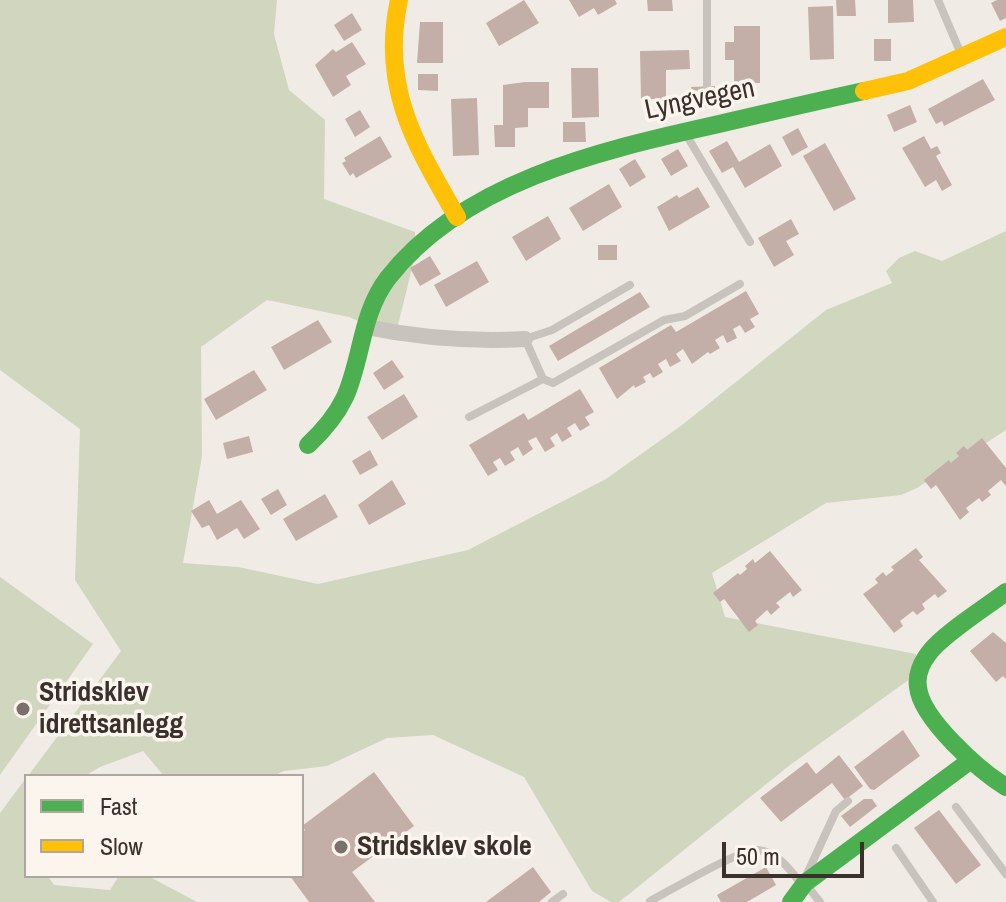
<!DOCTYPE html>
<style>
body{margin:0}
#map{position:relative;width:1006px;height:902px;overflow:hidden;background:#f0ebe5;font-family:"Archivo Narrow",sans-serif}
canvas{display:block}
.legend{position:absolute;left:24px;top:774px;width:280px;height:104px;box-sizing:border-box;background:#fbf5ee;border:2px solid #aea6a0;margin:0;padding:10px 14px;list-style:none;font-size:24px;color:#3b302b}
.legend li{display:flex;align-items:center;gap:16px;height:40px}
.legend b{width:40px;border:2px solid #aea6a0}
.scale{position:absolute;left:722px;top:842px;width:142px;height:36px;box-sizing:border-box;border:4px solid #3b302b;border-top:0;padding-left:10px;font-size:24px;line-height:28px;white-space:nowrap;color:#3b302b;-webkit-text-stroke:6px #fbf5ee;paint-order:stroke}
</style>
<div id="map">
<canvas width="1006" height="902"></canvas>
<ul class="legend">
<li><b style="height:10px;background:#4caf50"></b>Fast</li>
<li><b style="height:10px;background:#ffc107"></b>Slow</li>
</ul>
<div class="scale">50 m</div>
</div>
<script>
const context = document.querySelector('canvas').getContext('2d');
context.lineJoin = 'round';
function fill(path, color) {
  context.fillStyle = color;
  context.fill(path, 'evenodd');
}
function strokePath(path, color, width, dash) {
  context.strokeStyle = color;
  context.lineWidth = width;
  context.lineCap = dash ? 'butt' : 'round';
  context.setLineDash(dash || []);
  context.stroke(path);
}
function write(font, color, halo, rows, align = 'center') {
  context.font = font + ' "Archivo Narrow",sans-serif';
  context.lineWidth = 7;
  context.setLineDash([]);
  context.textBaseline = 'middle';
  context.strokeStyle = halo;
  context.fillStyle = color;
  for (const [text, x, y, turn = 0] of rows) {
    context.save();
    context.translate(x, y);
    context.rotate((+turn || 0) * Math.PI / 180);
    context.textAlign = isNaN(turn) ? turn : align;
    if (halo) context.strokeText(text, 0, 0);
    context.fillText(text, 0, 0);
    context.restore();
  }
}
const green = new Path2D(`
 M0,0H277L274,34L289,90L325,120L324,199L415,232V256L395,337L349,317L267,300L201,347L202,456L183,563L238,567L318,584L468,550L606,479L682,425L826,310L892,283L886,271L899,258L915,251L942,261L1006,231V430L917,488L901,495L826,503L712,573L725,617L916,654L914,676L790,765L619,902H611L592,891L524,777L433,735L387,738L327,766L284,771L273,776H164L143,751L100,767L85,776H28L121,651L75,580L80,429L0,370Z
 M0,577L93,644L0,775Z
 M26,778V876H48L54,885L110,890L119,876H148L197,902H0V813Z`);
const building = new Path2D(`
 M524,0L539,23L499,46L486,23Z
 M569,0H615L617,4L598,15L594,8L579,17Z
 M647,0H672L673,11H648Z
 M836,0H855L856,16H837Z
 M888,0H913L914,22L888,23Z
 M997,0H1006V18L1000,21L991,3Z
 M833,6L834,59L810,60L808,7Z
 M352,13L362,30L344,41L334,25Z
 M420,22H443V63H417Z
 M734,26H760V83H734V60H725V42H734Z
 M874,39H891V61H874Z
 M352,42L366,64L346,76L351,85L333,97L315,65L333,49L336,52Z
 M689,50L690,69L666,70V99H641L640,51Z
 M571,68H598L599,117L572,118Z
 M418,74H438V91L418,90Z
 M983,79L995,100L944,126L942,121L936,124L928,109Z
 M525,82H549V108H528V127L515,128V147H495L494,125H503V85Z
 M715,86L716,107L692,108L691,87Z
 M477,98L479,155L453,156L451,99Z
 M910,105L917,122L894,132L887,115Z
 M360,110L370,127L355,137L345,119Z
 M563,122H585L586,142H563Z
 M798,128L808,147L792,156L782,137Z
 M380,136L392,157L356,178L353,173L350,176L342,163L346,161L344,158Z
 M924,136L931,149L937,146L941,153L936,156L952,185L942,191L936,180L925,187L902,148Z
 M727,141L739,162L770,144L782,166L745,188L733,167L722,173L709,151Z
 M825,143L856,199L834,211L803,156Z
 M678,149L688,166L671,176L661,159Z
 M635,159L646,177L630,187L619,169Z
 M609,184L622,207L583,231L569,208Z
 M698,187L710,207L669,231L657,207L677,195L679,198Z
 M548,216L561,239L526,261L512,237Z
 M791,219L799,234L786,241L794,255L774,267L758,238Z
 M598,245H617V260H598Z
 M430,256L441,274L420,286L410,268Z
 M477,261L489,282L446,307L434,285Z
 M746,291L759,314L750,319L755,327L745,333L740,325L733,329L737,338L727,343L723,335L715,340L720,348L710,354L708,352L692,364L683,349L676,354L681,361L670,367L666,359L658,364L663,372L653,378L650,373L643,377L646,382L635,388L634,385L617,399L599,368L671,325L676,332Z
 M640,292L650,307L558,361L549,346Z
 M318,320L332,342L284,370L271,347Z
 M392,360L404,377L384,390L373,373Z
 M254,370L267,390L216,420L204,399Z
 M580,389L594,412L585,417L590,425L580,431L575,423L567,428L572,436L562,442L557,433L550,438L555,446L545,452L536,437L528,441L533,449L523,456L518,447L510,452L515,460L505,466L500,458L493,462L498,470L488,476L469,445L524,413L528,420Z
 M404,394L418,417L382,440L367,417Z
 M249,436L253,452L227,459L223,443Z
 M982,438L1006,468V486L1001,480L988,491L991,495L982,502L979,498L966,508L969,512L960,520L936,485L931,489L924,480L949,460L951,463L959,456L956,453L964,446L967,450Z
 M370,450L378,465L360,475L352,461Z
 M392,480L406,504L369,525L358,505Z
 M278,489L287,505L271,515L261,499Z
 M325,494L338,517L296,541L283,519Z
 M209,500L217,514L241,500L260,529L244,539L237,528L217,540L209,525L202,528L191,511Z
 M916,548L923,557L919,560L947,591L938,598L935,594L922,604L925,609L917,615L913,611L900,621L903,626L894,633L863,594L878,583L875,579L883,572L886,576L894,570L891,567Z
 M770,551L802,590L793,597L790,592L776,603L780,607L771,615L767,610L755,621L758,625L749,632L724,599L720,602L713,593L738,573L740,575L747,569L745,566L753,559L755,563Z
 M993,632L1006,643V679L1003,676L996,682L970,651Z
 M903,730L920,756L874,790L870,789L854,767Z
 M839,755L863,786L845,800L832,783L781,822L760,798L807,762L816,774Z
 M374,772L414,826L352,872L375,902H309L290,876H302V833L305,830L302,826Z
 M864,799H872L877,806L850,827L841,816Z
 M939,810L981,865L956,884L914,828Z
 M533,867L551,892L539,902H486Z
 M766,867L776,885L747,902H721L717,895Z`);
const lane = new Path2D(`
 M938,0L961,54
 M707,87V0
 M687,136L750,242
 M630,285L552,330L525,339L543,379L553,383L664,320L685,316L740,284
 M469,417L543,379
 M956,807L1006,874
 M896,848L933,902
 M807,874L836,811L848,801
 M808,887L820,902
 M650,901C670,891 741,848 758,850C778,852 791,871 802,885
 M552,902L563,894`);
const street = new Path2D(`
 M366,327C420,338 471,342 525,339`);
const fast = new Path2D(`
 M308,445C323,431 336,416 345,397C362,359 361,313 388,278C462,183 598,151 710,126C762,114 813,102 864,91
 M1006,592C986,607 942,635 929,653C922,662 916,675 918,687C921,719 980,771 1006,787
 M791,902L805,883L971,760`);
const slow = new Path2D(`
 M399,0C380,87 415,144 457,217
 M864,91L908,81L1006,37`);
const markers = [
 [23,709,8,"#7a716c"],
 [341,847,8,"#7a716c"]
];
const streetNames = [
 ["Lyngvegen",700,100,-12]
];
const poiNames = [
 ["Stridsklev",39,693],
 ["idrettsanlegg",39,725],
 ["Stridsklev skole",357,847]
];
fill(green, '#d1d6bf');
fill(building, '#c3afa7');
strokePath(lane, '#c9c3be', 8);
strokePath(street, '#c9c3be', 16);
strokePath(fast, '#4caf50', 18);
strokePath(slow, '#ffc107', 18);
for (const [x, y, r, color] of markers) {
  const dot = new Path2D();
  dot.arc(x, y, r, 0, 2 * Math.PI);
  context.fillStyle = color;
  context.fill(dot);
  strokePath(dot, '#fbf5ee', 3);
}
write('28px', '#3b302b', '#fbf5ee', streetNames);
write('bold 28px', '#3b302b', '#fbf5ee', poiNames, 'left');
</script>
